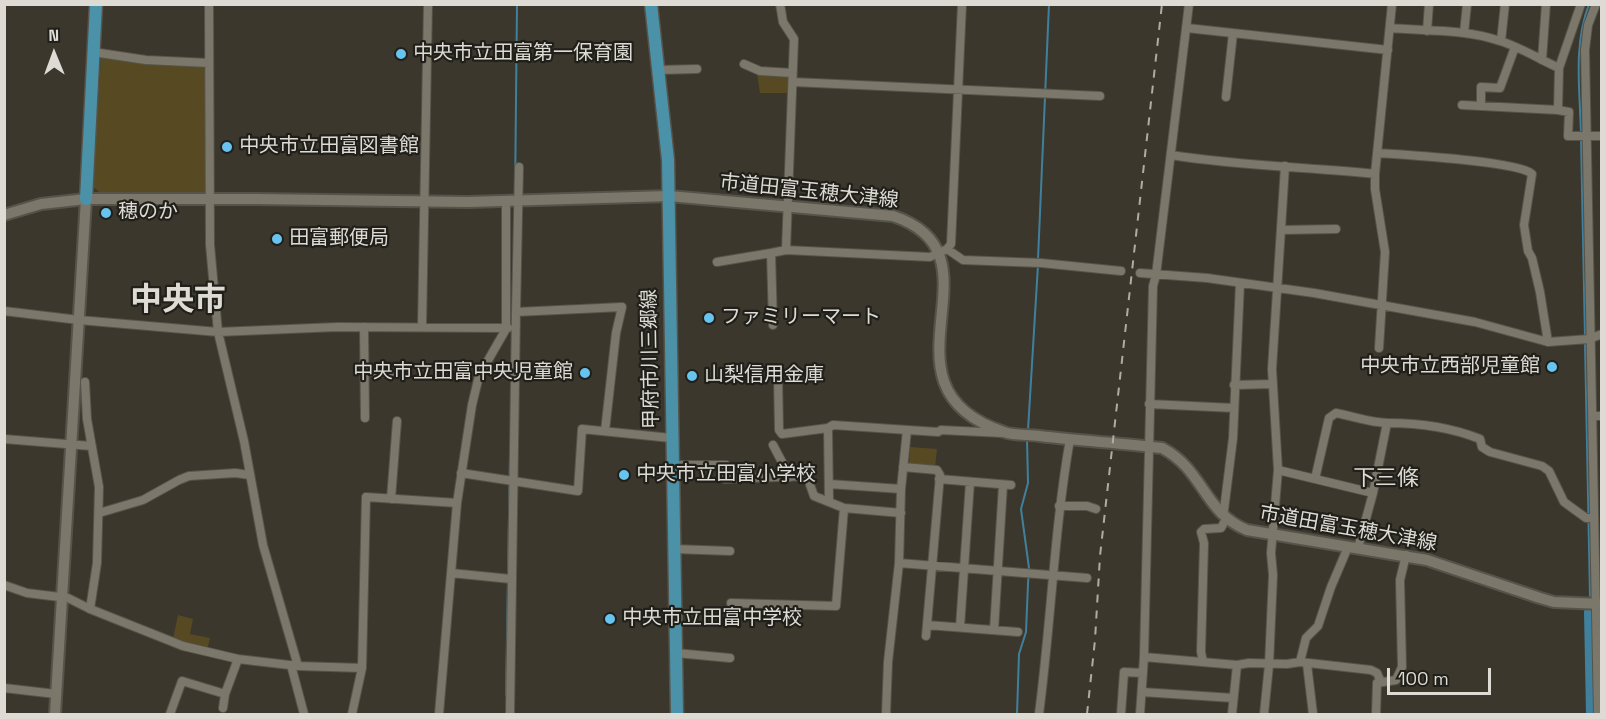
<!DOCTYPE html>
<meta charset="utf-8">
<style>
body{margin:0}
#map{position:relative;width:1606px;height:719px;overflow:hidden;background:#3b372d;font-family:"Space Grotesk",sans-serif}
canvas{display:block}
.frame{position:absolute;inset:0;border:6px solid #dddbd4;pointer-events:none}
.north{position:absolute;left:24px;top:24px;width:60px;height:60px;-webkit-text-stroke:4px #211f1a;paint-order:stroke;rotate:359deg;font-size:16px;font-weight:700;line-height:24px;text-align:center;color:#dddbd4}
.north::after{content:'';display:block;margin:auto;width:21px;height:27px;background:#dddbd4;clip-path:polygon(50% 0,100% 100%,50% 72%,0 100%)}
.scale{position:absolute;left:1387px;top:668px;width:104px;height:27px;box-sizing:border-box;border:3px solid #dddbd4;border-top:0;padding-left:8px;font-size:18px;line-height:21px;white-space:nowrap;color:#dddbd4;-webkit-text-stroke:4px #211f1a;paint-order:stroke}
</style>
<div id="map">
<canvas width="1606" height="719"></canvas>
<div class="frame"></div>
<div class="north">N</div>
<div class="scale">100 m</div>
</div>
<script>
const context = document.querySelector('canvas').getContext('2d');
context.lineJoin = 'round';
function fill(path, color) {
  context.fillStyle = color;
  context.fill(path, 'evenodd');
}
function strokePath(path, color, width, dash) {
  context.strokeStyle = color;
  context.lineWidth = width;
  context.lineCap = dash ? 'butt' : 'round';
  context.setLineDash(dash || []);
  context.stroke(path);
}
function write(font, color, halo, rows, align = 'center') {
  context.font = font + ' "Space Grotesk","Noto Sans JP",sans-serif';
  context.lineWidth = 4.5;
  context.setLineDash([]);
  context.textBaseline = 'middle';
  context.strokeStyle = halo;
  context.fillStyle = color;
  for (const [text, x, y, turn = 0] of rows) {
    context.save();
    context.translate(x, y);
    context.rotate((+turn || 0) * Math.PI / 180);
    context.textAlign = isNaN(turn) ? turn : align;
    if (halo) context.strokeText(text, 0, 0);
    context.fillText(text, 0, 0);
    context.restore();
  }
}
const green = new Path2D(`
 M120,57L207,66V195L99,192L92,186L101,58Z
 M757,73L765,76L789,77L788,93H760Z
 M910,447L937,449L935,467L909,465Z
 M178,615L193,619L190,634L210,638L207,650L173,639Z`);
const stream = new Path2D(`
 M1581,134C1580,90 1573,46 1589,4
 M1581,139L1585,337
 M515,197L517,4
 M1038,259L1049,4
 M1585,343L1590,596
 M1028,430L1038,265
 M506,695L510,457
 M1017,714L1019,654L1026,632L1028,584L1029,568L1021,509L1028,483L1027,439`);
const river = new Path2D(`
 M1590,612L1592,714`);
const street = new Path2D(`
 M209,4L210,245L218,332L244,441L263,545L298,666
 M780,4L783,22L794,39L786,250L930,257L947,249L951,244L962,4
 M1596,4L1588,25L1585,50L1598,714
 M1187,28L1388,50
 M1390,28C1426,31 1465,29 1500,41C1520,47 1539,59 1559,68
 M1427,31L1429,4
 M1464,33L1467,4
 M1501,41L1505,4
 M93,52L146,60L209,63
 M1542,60L1546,4
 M744,64L760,71L792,73
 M658,70L697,69
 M793,82L1100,96
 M1226,97L1233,33
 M1462,105L1558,110L1559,68L1581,4
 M1481,106V87L1500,88L1515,47
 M1558,110L1569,112L1568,136H1602
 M1377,153C1404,155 1517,161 1532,174L1524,225L1528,251L1532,258L1540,292L1548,342
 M1171,155C1239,166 1307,167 1375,174
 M1281,230L1336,229
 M947,249L963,260L1041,263L1121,271
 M717,262L771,253
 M1140,273L1207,278L1314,293L1475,322L1548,342L1589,339L1602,334
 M4,311L79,320L218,332L337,327L508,328
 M516,312L519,167
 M773,325L771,253L786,250
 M364,327L365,418
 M422,327L428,4
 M1379,348L1385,252L1375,189V174L1392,4
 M365,372L390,373
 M778,377L779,430L782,434L828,428L833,425L938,432L941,430L1002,433
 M85,382L87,419L99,487L97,563L90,609
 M1234,385L1273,384
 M1149,404L1234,408
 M1592,416H1602
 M828,428L829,502
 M4,439L91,446
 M773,445L790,477
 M672,465H726
 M903,467L937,470L940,475L926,636
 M1278,470L1373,493
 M461,473L578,491L582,429L671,438
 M725,479L805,476L808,479L814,496L844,508L901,513
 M939,479L1011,485
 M1315,479L1329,418L1336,413C1352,416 1371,423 1388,423C1420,423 1450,427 1480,439L1482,447L1490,452L1542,466L1549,471L1564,502L1586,518H1594
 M829,484L901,489
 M391,499L397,421
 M1059,506H1087L1096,509
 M99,513L143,500L179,480L189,476L235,473L250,475
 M1221,514L1224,510L1233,438L1240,283
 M1358,548L1373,493L1387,423
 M674,549L730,551
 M899,563L1087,578
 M451,573L511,579
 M4,585L27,593L68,598L90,609L183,646L238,659L298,666L362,668L352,714
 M731,603L836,606L844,508
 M927,625L1018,632
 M960,627L970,482
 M994,630L1003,485
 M676,653L730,658
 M1144,657L1237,665L1232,714
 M1203,661L1201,652L1204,543L1201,532L1204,529L1221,528L1226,519
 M1300,662L1306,638L1318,626L1331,587L1348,547
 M1307,664L1313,714
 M291,665L304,714
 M1237,665L1249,663L1287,664L1300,662L1371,670L1377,673L1381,682
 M362,668L366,497L457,503
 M4,688L56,694
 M1142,692L1233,698
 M223,708L225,694
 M170,714L182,681L225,694L238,659
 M439,714L457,503L472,405L479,376L506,329V201
 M510,714L516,312L622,307L616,333L605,431
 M886,714L888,662L899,563L901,489L907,430
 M1039,714C1051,623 1054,531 1070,439
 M1121,714L1124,672L1143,673
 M1140,714L1144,657L1153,286L1156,275L1189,4
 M1264,714L1269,665L1273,575L1271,553L1278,470L1272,369L1285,166
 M1376,714L1377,683L1396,680L1402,667L1400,580L1406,555`);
const secondary = new Path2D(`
 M4,215L41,204L86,199H256L468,202L669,196L893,216C1011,255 866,386 1004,432C1015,436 1029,434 1040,436C1081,441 1122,443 1162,448C1204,470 1204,513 1247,530L1427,560L1540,598L1554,602L1602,604
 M55,714L86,199`);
const primary = new Path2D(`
 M651,4L668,160L677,714
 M86,199L96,4`);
const rail = new Path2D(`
 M1087,714L1095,640L1100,556L1162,4`);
const markers = [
 [401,54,6,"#66c4ef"],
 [227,147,6,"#66c4ef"],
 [106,213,6,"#66c4ef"],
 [277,239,6,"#66c4ef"],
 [709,318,6,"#66c4ef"],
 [1552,367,6,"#66c4ef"],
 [585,373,6,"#66c4ef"],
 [692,376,6,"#66c4ef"],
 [624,475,6,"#66c4ef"],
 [610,619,6,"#66c4ef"]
];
const poiNames = [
 ["中央市立田富第一保育園",413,54],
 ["中央市立田富図書館",239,147],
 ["穂のか",118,213],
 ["田富郵便局",289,239],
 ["ファミリーマート",721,318],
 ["中央市立西部児童館",1540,367,"right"],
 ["中央市立田富中央児童館",573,373,"right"],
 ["山梨信用金庫",704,376],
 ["中央市立田富小学校",636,475],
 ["中央市立田富中学校",622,619]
];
const streetNames = [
 ["市道田富玉穂大津線",809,192,6],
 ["甲府市川三郷線",651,359,-91],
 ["市道田富玉穂大津線",1348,529,10]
];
const quarterNames = [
 ["下三條",1386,479]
];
const townNames = [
 ["中央市",178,301]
];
fill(green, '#574a22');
strokePath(stream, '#41809c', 2);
strokePath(river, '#41809c', 12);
strokePath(street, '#56544a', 10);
strokePath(secondary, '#56544a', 14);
strokePath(primary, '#56544a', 15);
strokePath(street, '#7c776b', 8);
strokePath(secondary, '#7c776b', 10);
strokePath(primary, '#4b91a8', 12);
strokePath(rail, '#afaca5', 2, [8, 8]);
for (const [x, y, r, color] of markers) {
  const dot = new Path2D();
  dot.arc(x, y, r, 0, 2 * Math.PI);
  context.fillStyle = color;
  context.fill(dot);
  strokePath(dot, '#211f1a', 2);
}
write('20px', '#dddbd4', '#211f1a', poiNames, 'left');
write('20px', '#dddbd4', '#211f1a', streetNames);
write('22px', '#dddbd4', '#211f1a', quarterNames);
write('bold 32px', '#dddbd4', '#211f1a', townNames);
</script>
